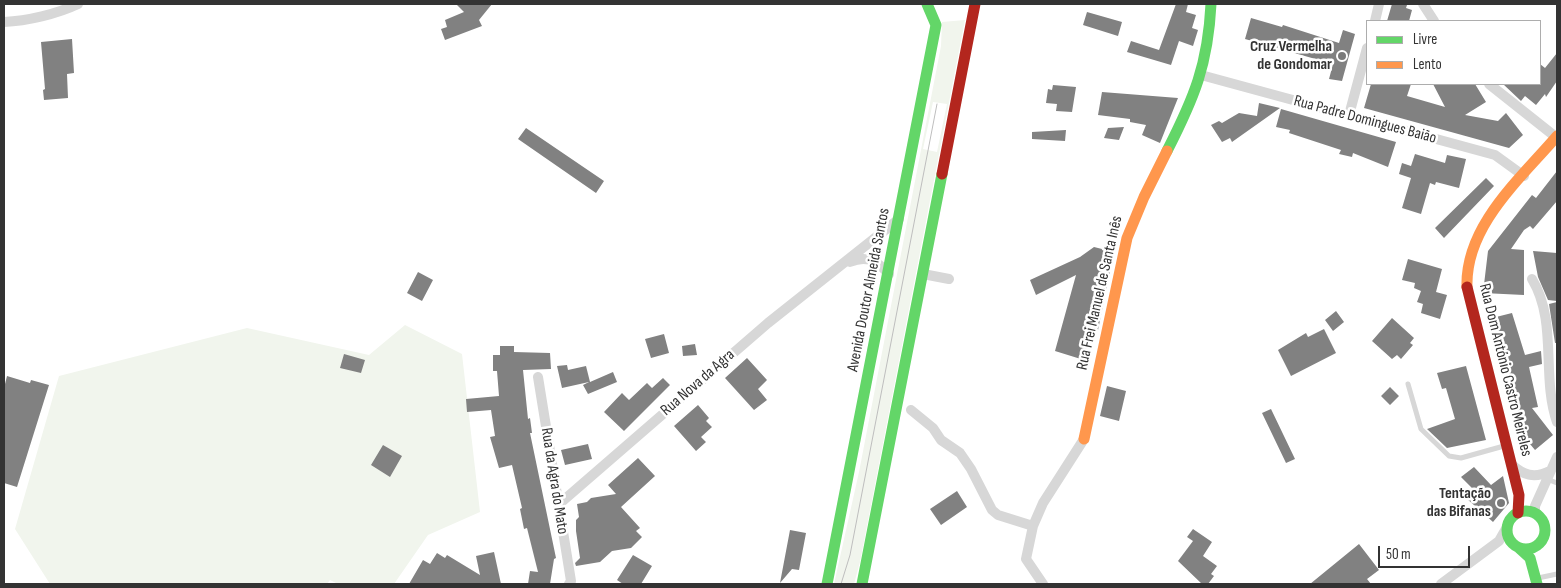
<!DOCTYPE html>
<meta charset="utf-8">
<style>
body{margin:0}
#map{position:relative;width:1561px;height:588px;overflow:hidden;background:#fff;font-family:"Sofia Sans Condensed",sans-serif}
canvas{display:block}
.frame{position:absolute;inset:0;border:5px solid #333;pointer-events:none}
.legend{position:absolute;left:1366px;top:20px;width:175px;height:65px;box-sizing:border-box;background:#fff;border:1px solid #adadad;margin:0;padding:6px 9px;list-style:none;font-size:15px;color:#333}
.legend li{display:flex;align-items:center;gap:10px;height:25px}
.legend b{width:25px;border:1px solid #adadad}
.scale{position:absolute;left:1378px;top:546px;width:92px;height:22px;box-sizing:border-box;border:2px solid #333;border-top:0;padding-left:6px;font-size:15px;line-height:18px;white-space:nowrap;color:#333;-webkit-text-stroke:4px #fff;paint-order:stroke}
</style>
<div id="map">
<canvas width="1561" height="588"></canvas>
<div class="frame"></div>
<ul class="legend">
<li><b style="height:6px;background:#63d668"></b>Livre</li>
<li><b style="height:6px;background:#ff974d"></b>Lento</li>
</ul>
<div class="scale">50 m</div>
</div>
<script>
const context = document.querySelector('canvas').getContext('2d');
context.lineJoin = 'round';
function fill(path, color) {
  context.fillStyle = color;
  context.fill(path, 'evenodd');
}
function strokePath(path, color, width, dash) {
  context.strokeStyle = color;
  context.lineWidth = width;
  context.lineCap = dash ? 'butt' : 'round';
  context.setLineDash(dash || []);
  context.stroke(path);
}
function write(font, color, halo, rows, align = 'center') {
  context.font = font + ' "Sofia Sans Condensed",sans-serif';
  context.lineWidth = 5;
  context.setLineDash([]);
  context.textBaseline = 'middle';
  context.strokeStyle = halo;
  context.fillStyle = color;
  for (const [text, x, y, turn = 0] of rows) {
    context.save();
    context.translate(x, y);
    context.rotate((+turn || 0) * Math.PI / 180);
    context.textAlign = isNaN(turn) ? turn : align;
    if (halo) context.strokeText(text, 0, 0);
    context.fillText(text, 0, 0);
    context.restore();
  }
}
const green = new Path2D(`
 M965,20L860,562L854,584H834L859,472L941,46L942,22ZM933,102L947,104L937,152L923,149Z
 M405,325L462,354L480,512L428,535L394,584H338L330,580L327,584H50L15,529L59,376L247,328L369,355Z`);
const building = new Path2D(`
 M456,4H492L479,20L482,26L445,40L441,29L447,27L445,20L464,12Z
 M1176,4H1188L1186,12L1196,15L1192,28L1198,30L1193,46L1179,41L1171,65L1127,52L1131,41L1159,50Z
 M1392,4L1407,5L1406,8L1412,10L1409,21H1387Z
 M1087,12L1122,22L1118,36L1083,25Z
 M1251,18L1282,27L1283,25L1339,43L1343,30L1355,34L1342,81L1329,79L1333,64L1245,39Z
 M72,39L74,73L67,74L68,98L44,100L43,90L45,89L41,42Z
 M1557,53V81L1546,97L1545,94L1536,105L1525,96L1521,101L1503,84H1540V64L1545,68Z
 M1371,84H1411L1407,96L1445,107L1433,84H1475L1486,102L1465,115L1498,121L1506,113L1523,135L1509,148L1364,108Z
 M1053,85L1076,87L1072,112L1056,111L1057,104L1046,103L1048,89L1052,90Z
 M1102,92L1178,98L1160,143L1142,135L1146,125L1130,122V119L1098,115Z
 M1259,103L1280,108L1232,142L1230,138L1222,142L1211,125L1219,121L1222,123L1239,113L1257,116Z
 M1281,109L1396,142L1388,167L1353,153L1352,157L1339,154L1341,150L1289,133L1290,130L1276,127Z
 M1124,127L1119,140L1104,138L1108,128Z
 M526,128L604,181L596,193L518,139Z
 M1066,130L1065,141L1032,139V132Z
 M1415,154L1445,163L1447,155L1466,159L1459,188L1436,182L1435,185L1430,183L1421,214L1402,208L1411,178L1399,174L1402,163L1411,166Z
 M1557,171V201L1533,229L1530,226L1524,230L1511,249L1524,250V295L1483,293L1488,251L1532,195L1536,198Z
 M1486,178L1494,186L1444,238L1435,228Z
 M1094,247L1114,252L1098,330L1093,328L1084,360L1055,351L1076,275L1036,295L1030,280L1080,257Z
 M1533,251L1557,253V301L1548,300L1538,277Z
 M1408,259L1442,269L1436,292L1447,295L1440,319L1421,313L1423,304L1417,302L1421,291L1414,288L1415,283L1402,280Z
 M418,272L433,280L422,301L407,293Z
 M1557,302V343H1555L1549,304Z
 M1336,311L1344,322L1333,331L1325,320Z
 M1512,313L1525,355L1541,351L1542,364L1529,367L1538,407L1532,408L1553,435L1535,450L1530,444L1522,446L1502,359L1499,360L1488,319Z
 M1392,318L1414,338L1410,343L1413,345L1401,359L1397,355L1392,359L1372,341Z
 M1324,329L1336,353L1291,376L1278,350L1306,333L1308,337Z
 M664,334L669,353L651,358L645,339Z
 M695,344L697,355L683,356L682,346Z
 M500,346H514V352L550,353L551,369L523,370L528,419L530,418L532,433H530L556,558L554,559L550,584H528L530,571L538,572L527,528L524,529L520,509L522,508L512,465L499,468L490,437L495,436L491,410L467,412L466,399L499,396L497,371H493V355H500Z
 M344,354L365,360L361,373L340,368Z
 M747,358L767,380L758,389L767,400L754,410L725,378Z
 M567,365L568,370L586,366L590,382L613,372L617,382L588,394L583,385L589,382L562,388L557,366Z
 M1466,366L1486,440L1447,448L1427,429L1455,419L1446,388L1442,389L1437,373Z
 M7,376L30,383L31,380L49,385L17,487L4,483V388Z
 M663,378L670,385L624,431L604,412L622,393L629,400L647,383L652,388Z
 M1107,386L1126,391L1119,421L1100,416Z
 M1390,387L1399,396L1390,405L1381,396Z
 M698,405L709,418L706,421L712,427L701,437L706,442L696,451L674,426Z
 M1271,409L1295,459L1286,463L1262,413Z
 M588,444L592,459L565,465L561,450Z
 M383,445L402,456L390,477L371,465Z
 M638,458L655,476L621,507L640,528L636,531L642,537L631,548L612,551L600,562L576,566L575,563L580,558L576,531V520L579,517L577,504L587,502L591,498L616,494L608,485Z
 M1474,467L1491,485L1503,476L1509,503L1493,522L1466,498L1474,490L1461,477Z
 M957,491L967,507L941,525L930,509Z
 M1193,529L1212,542L1203,556L1217,566L1211,574L1214,576L1208,584H1202L1178,561L1193,541L1187,537Z
 M790,530L806,533L799,570L792,569L780,583Z
 M1359,544L1379,570L1367,579L1371,584H1310Z
 M494,552L501,584H409L423,560L430,564L437,553L445,558L447,555L480,575L476,556Z
 M633,555L652,566L641,584H623L617,580Z`);
const lane = new Path2D(`
 M1408,384L1421,429L1449,456L1461,458L1504,446
 M1547,479L1557,483
 M1538,578L1557,574`);
const street = new Path2D(`
 M1423,4L1434,21
 M1375,21L1379,4
 M4,22C27,21 57,14 78,4
 M1201,75L1495,155L1524,176
 M1489,84L1557,138
 M1349,115L1367,48
 M850,262C867,255 877,261 889,274
 M923,274L949,279
 M1532,279C1558,322 1541,376 1557,422
 M538,377L571,581L569,584
 M911,410L933,428L941,440L960,453L971,469L992,510L998,515L1033,526
 M1511,464C1523,475 1534,479 1550,471
 M558,505L768,323L899,219
 M1535,513V506L1557,457
 M1043,584L1026,559L1033,526L1043,503L1084,439
 M1441,584L1499,541L1507,527`);
const fast = new Path2D(`
 M1167,151C1194,98 1208,65 1211,4
 M1507 530a19 19 0 1 1 38 0a19 19 0 1 1-38 0Z
 M1519,548L1530,558L1537,584
 M827,584L936,25L927,4
 M862,584L942,174`);
const slow = new Path2D(`
 M1467,287C1465,226 1520,179 1557,136
 M1084,439L1127,238L1144,197L1167,151`);
const jam = new Path2D(`
 M942,174L975,4
 M1467,287L1519,495L1518,513`);
const tram = new Path2D(`
 M841,584L850,555L937,104`);
const markers = [
 [1342,56,5,"#7a7a7a"],
 [1501,503,5,"#7a7a7a"]
];
const poiNames = [
 ["Cruz Vermelha",1332,47],
 ["de Gondomar",1332,65],
 ["Tentação",1491,494],
 ["das Bifanas",1491,512]
];
const streetNames = [
 ["Rua Padre Domingues Baião",1365,120,15],
 ["Avenida Doutor Almeida Santos",869,290,-79],
 ["Rua Frei Manuel de Santa Inês",1100,293,-77],
 ["Rua Dom António Castro Meireles",1505,370,76],
 ["Rua Nova da Agra",698,383,-41],
 ["Rua da Agra do Mato",554,481,81]
];
fill(green, '#f1f5ed');
fill(building, '#818181');
strokePath(lane, '#d7d7d7', 5);
strokePath(street, '#d7d7d7', 10);
strokePath(fast, '#63d668', 11);
strokePath(slow, '#ff974d', 11);
strokePath(jam, '#b3261e', 11);
strokePath(tram, '#bebebe', 1);
for (const [x, y, r, color] of markers) {
  const dot = new Path2D();
  dot.arc(x, y, r, 0, 2 * Math.PI);
  context.fillStyle = color;
  context.fill(dot);
  strokePath(dot, '#fff', 2);
}
write('bold 16px', '#333', '#fff', poiNames, 'right');
write('16px', '#333', '#fff', streetNames);
</script>
